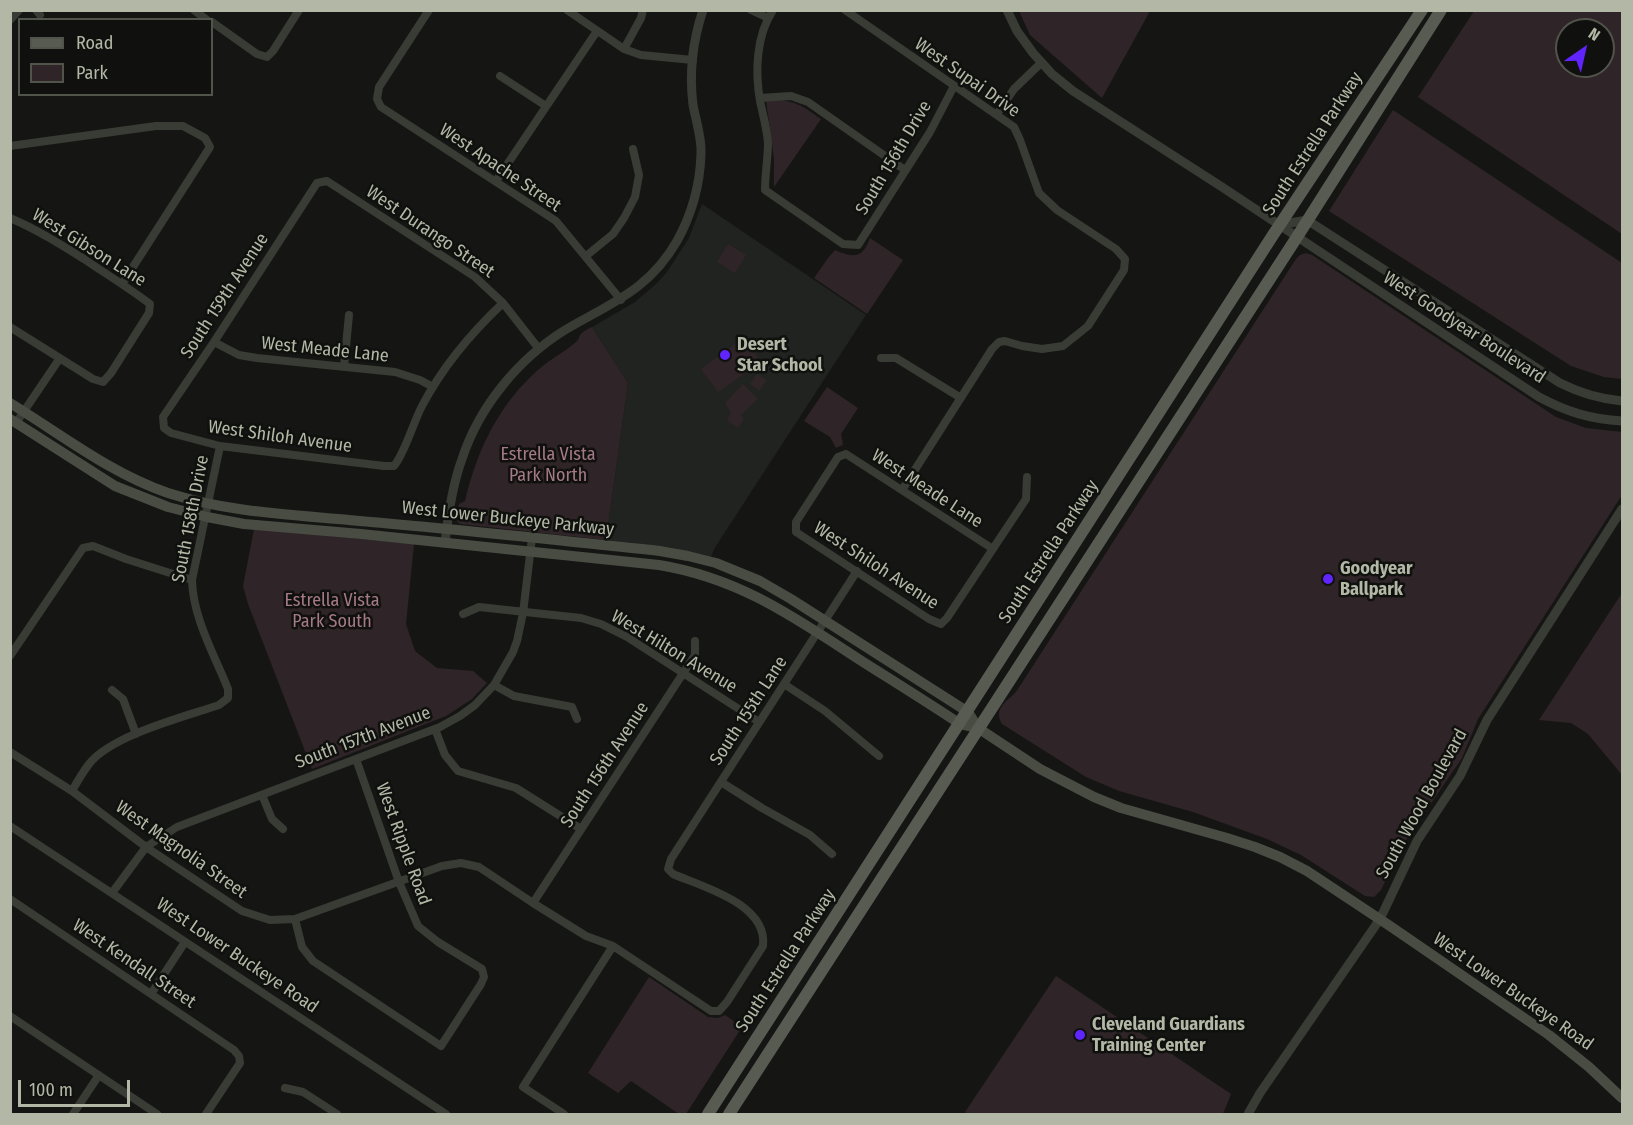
<!DOCTYPE html>
<style>
body{margin:0}
#map{position:relative;width:1633px;height:1125px;overflow:hidden;background:#151614;font-family:"Fira Sans Condensed",sans-serif}
canvas{display:block}
.frame{position:absolute;inset:0;border:12px solid #b2b8a5;pointer-events:none}
.legend{position:absolute;left:18px;top:18px;width:195px;height:78px;box-sizing:border-box;background:#10110f;border:2px solid #51544b;margin:0;padding:8px 10px;list-style:none;font-size:18px;color:#b2b8a5}
.legend li{display:flex;align-items:center;gap:12px;height:30px}
.legend b{width:30px;border:2px solid #51544b}
.north{position:absolute;left:1555px;top:18px;width:60px;height:60px;box-sizing:border-box;background:#10110f;border:2px solid #51544b;border-radius:50%;rotate:34deg;font-size:16px;font-weight:700;line-height:24px;text-align:center;color:#b2b8a5}
.north::after{content:'';display:block;margin:auto;width:21px;height:27px;background:#6024ff;clip-path:polygon(50% 0,100% 100%,50% 72%,0 100%)}
.scale{position:absolute;left:18px;top:1080px;width:112px;height:27px;box-sizing:border-box;border:3px solid #b2b8a5;border-top:0;padding-left:8px;font-size:18px;line-height:21px;white-space:nowrap;color:#b2b8a5;-webkit-text-stroke:4px #10110f;paint-order:stroke}
</style>
<div id="map">
<canvas width="1633" height="1125"></canvas>
<div class="frame"></div>
<ul class="legend">
<li><b style="height:8px;background:#575b51"></b>Road</li>
<li><b style="height:16px;background:#2f2427"></b>Park</li>
</ul>
<div class="north">N</div>
<div class="scale">100 m</div>
</div>
<script>
const context = document.querySelector('canvas').getContext('2d');
context.lineJoin = 'round';
function fill(path, color) {
  context.fillStyle = color;
  context.fill(path, 'evenodd');
}
function strokePath(path, color, width, dash) {
  context.strokeStyle = color;
  context.lineWidth = width;
  context.lineCap = dash ? 'butt' : 'round';
  context.setLineDash(dash || []);
  context.stroke(path);
}
function write(font, color, halo, rows, align = 'center') {
  context.font = font + ' "Fira Sans Condensed",sans-serif';
  context.lineWidth = 5;
  context.setLineDash([]);
  context.textBaseline = 'middle';
  context.strokeStyle = halo;
  context.fillStyle = color;
  for (const [text, x, y, turn = 0] of rows) {
    context.save();
    context.translate(x, y);
    context.rotate((+turn || 0) * Math.PI / 180);
    context.textAlign = isNaN(turn) ? turn : align;
    if (halo) context.strokeText(text, 0, 0);
    context.fillText(text, 0, 0);
    context.restore();
  }
}
const built = new Path2D(`
 M702,204L866,315L714,549L711,557L669,547L606,540L628,383L592,327L635,302L656,284L667,272L689,238Z`);
const green = new Path2D(`
 M1019,11H1150L1102,98L1030,35Z
 M1474,11H1622V234L1418,97ZM1567,30H1603V66H1567Z
 M766,100C793,99 800,104 821,119L774,187V159Z
 M1393,110L1622,263V379L1604,377L1571,366L1329,211Z
 M870,238L903,260L867,314L814,278L828,258L835,250C853,258 863,259 870,238Z
 M728,244L746,255L735,273L717,262Z
 M1306,253L1312,255L1556,417L1586,428L1622,432V495L1478,719L1462,758L1404,843L1381,890L1374,897L1365,896L1301,855L1267,839L1193,812L1119,791L1086,777L1002,724C993,709 1006,702 1016,692L1296,259L1300,255Z
 M592,327L628,383L606,540L460,524L457,521L459,504L465,501C477,450 499,404 539,369C550,359 565,352 576,342C581,337 577,339 581,334C583,331 588,329 592,327Z
 M744,338L761,362L718,392L701,369Z
 M757,374L767,380L759,391L750,384Z
 M743,384L758,399L741,415L744,419L738,428L727,420L731,413L725,403Z
 M827,387L858,408L841,434L843,445L836,448L830,437L804,421Z
 M254,529L414,544L406,624L415,651L437,668L473,671L487,683L472,699L446,716L312,769L248,604L243,586Z
 M1622,593V775L1588,734L1571,723L1539,720Z
 M1056,976L1231,1094L1223,1114H969L965,1112Z
 M649,977L708,1017L718,1018L725,1015L742,1027L686,1114H679L631,1081L618,1093L588,1073Z`);
const minor = new Path2D(`
 M36,10L40,15
 M194,10L207,20
 M429,10L379,87L377,99L381,107L556,221L621,300
 M567,10L624,49L641,55L693,60
 M751,10L768,18
 M773,10C756,36 755,72 760,101C763,115 767,129 768,143C768,157 765,174 765,190L843,244L858,245L930,132L954,86
 M845,10L1014,127L1020,140L1039,193L1057,210L1116,249L1125,259L1124,270L1088,326L1063,346L1042,349L1022,346L1005,341L999,342L992,349L902,490
 M10,20L19,10
 M212,22L257,54L267,57L273,51L299,10
 M624,49L641,18L643,10
 M500,76L546,106
 M760,98L791,96L808,102L905,170
 M997,114L1014,89L1041,63
 M10,146L156,126H183L205,138L210,147L122,284
 M496,181L597,31
 M10,218C36,229 60,244 84,259C106,274 129,288 150,304L149,313L111,373L103,382L93,379L10,327
 M586,256L613,234L624,218L635,197L639,175L633,149
 M503,303C470,334 443,366 422,406C413,423 405,453 394,466H384L220,446L171,433L164,428L163,417L214,342L317,183L327,181L475,277L503,303L539,349
 M214,342L239,355L257,358L395,372L420,380L433,387
 M881,358H896L961,398
 M344,367L349,315
 M16,423L60,358
 M993,549L846,454L838,457L796,522V532L929,619L941,624L947,618L1026,499L1027,477
 M463,614L479,607L581,618L601,624L627,637L759,722
 M10,656L83,548L93,546L126,559L192,580
 M784,684L825,711L879,756
 M494,685L514,696L572,707L577,719
 M112,690L123,699L136,734
 M435,729L445,755L458,771L516,788L581,829
 M10,752L72,791L146,847L242,911L270,920L295,919L302,947L313,961L441,1046L481,984L484,977L482,969L438,942L418,926L399,882L356,759
 M721,782L762,808L810,835L832,854
 M72,791C77,782 83,772 89,764C112,735 184,717 219,705L228,698V689C214,654 193,618 192,580L220,446
 M262,795L272,819L283,829
 M10,826L446,1114
 M112,893L146,847L177,827L440,727L460,716L475,705L494,685L513,652L517,641L523,613L532,538
 M10,899L234,1050L239,1056L240,1063L206,1114
 M533,903L695,655V641
 M295,919L442,866L461,863L479,867L533,903L586,936L613,946L711,1011H719L727,1002L763,946C768,904 703,887 673,874L668,869L671,859L857,571
 M151,994L185,942
 M10,1016L157,1114
 M285,1088L303,1092L337,1114
 M73,1114L99,1075
 M564,1114L523,1087L613,946`);
const tertiary = new Path2D(`
 M1007,10L1017,31L1033,53L1052,74L1073,91L1222,187L1539,397C1567,412 1590,419 1622,421
 M1280,225L1307,220L1560,383C1580,393 1600,399 1622,401
 M445,543C448,515 452,486 462,459C479,407 518,359 565,330C611,303 649,290 677,241C692,214 700,185 701,154C702,138 696,121 693,105C689,73 693,40 703,10
 M1248,1114L1260,1093L1380,919L1417,841L1460,776L1487,720L1622,509`);
const secondary = new Path2D(`
 M10,403C62,435 110,473 168,493C232,514 304,515 371,522C467,530 564,541 660,551L688,556L716,563L760,581L791,599L968,712L978,728
 M10,419L115,486L168,507L207,517L244,524L361,534L659,565C739,578 794,617 860,660C893,681 927,702 960,724L978,728L1040,769L1094,797L1121,808L1227,838L1255,847L1280,857L1307,871L1390,926L1549,1035L1589,1067L1622,1098`);
const primary = new Path2D(`
 M708,1114L1273,235L1422,10
 M729,1114L1297,237L1441,10`);
const markers = [
 [725,355,6,"#6024ff"],
 [1328,579,6,"#6024ff"],
 [1080,1035,6,"#6024ff"]
];
const streetNames = [
 ["West Supai Drive",967,78,35],
 ["South Estrella Parkway",1313,144,-57],
 ["South 156th Drive",894,158,-59],
 ["West Apache Street",500,168,34],
 ["West Durango Street",430,232,34],
 ["West Gibson Lane",89,248,32],
 ["South 159th Avenue",225,296,-57],
 ["West Goodyear Boulevard",1464,328,33],
 ["West Meade Lane",325,350,6],
 ["West Shiloh Avenue",280,437,8],
 ["West Meade Lane",927,489,33],
 ["South 158th Drive",191,519,-79],
 ["West Lower Buckeye Parkway",508,519,6],
 ["South Estrella Parkway",1049,552,-57],
 ["West Shiloh Avenue",876,566,33],
 ["West Hilton Avenue",674,652,31],
 ["South 155th Lane",749,711,-57],
 ["South 157th Avenue",363,738,-21],
 ["South 156th Avenue",605,765,-57],
 ["South Wood Boulevard",1422,804,-61],
 ["West Ripple Road",403,844,70],
 ["West Magnolia Street",181,850,35],
 ["West Lower Buckeye Road",237,956,34],
 ["South Estrella Parkway",786,961,-57],
 ["West Kendall Street",134,964,34],
 ["West Lower Buckeye Road",1513,992,35]
];
const poiNames = [
 ["Desert",737,345],
 ["Star School",737,366],
 ["Goodyear",1340,569],
 ["Ballpark",1340,590],
 ["Cleveland Guardians",1092,1025],
 ["Training Center",1092,1046]
];
const parkNames = [
 ["Estrella Vista",548,455],
 ["Park North",548,476],
 ["Estrella Vista",332,601],
 ["Park South",332,622]
];
fill(built, '#212320');
fill(green, '#2f2427');
strokePath(minor, '#393c35', 8);
strokePath(tertiary, '#393c35', 9);
strokePath(secondary, '#494c43', 10);
strokePath(primary, '#575b51', 12);
for (const [x, y, r, color] of markers) {
  const dot = new Path2D();
  dot.arc(x, y, r, 0, 2 * Math.PI);
  context.fillStyle = color;
  context.fill(dot);
  strokePath(dot, '#10110f', 2);
}
write('18px', '#b2b8a5', '#10110f', streetNames);
write('bold 18px', '#b2b8a5', '#10110f', poiNames, 'left');
write('18px', '#a57a88', '#10110f', parkNames);
</script>
